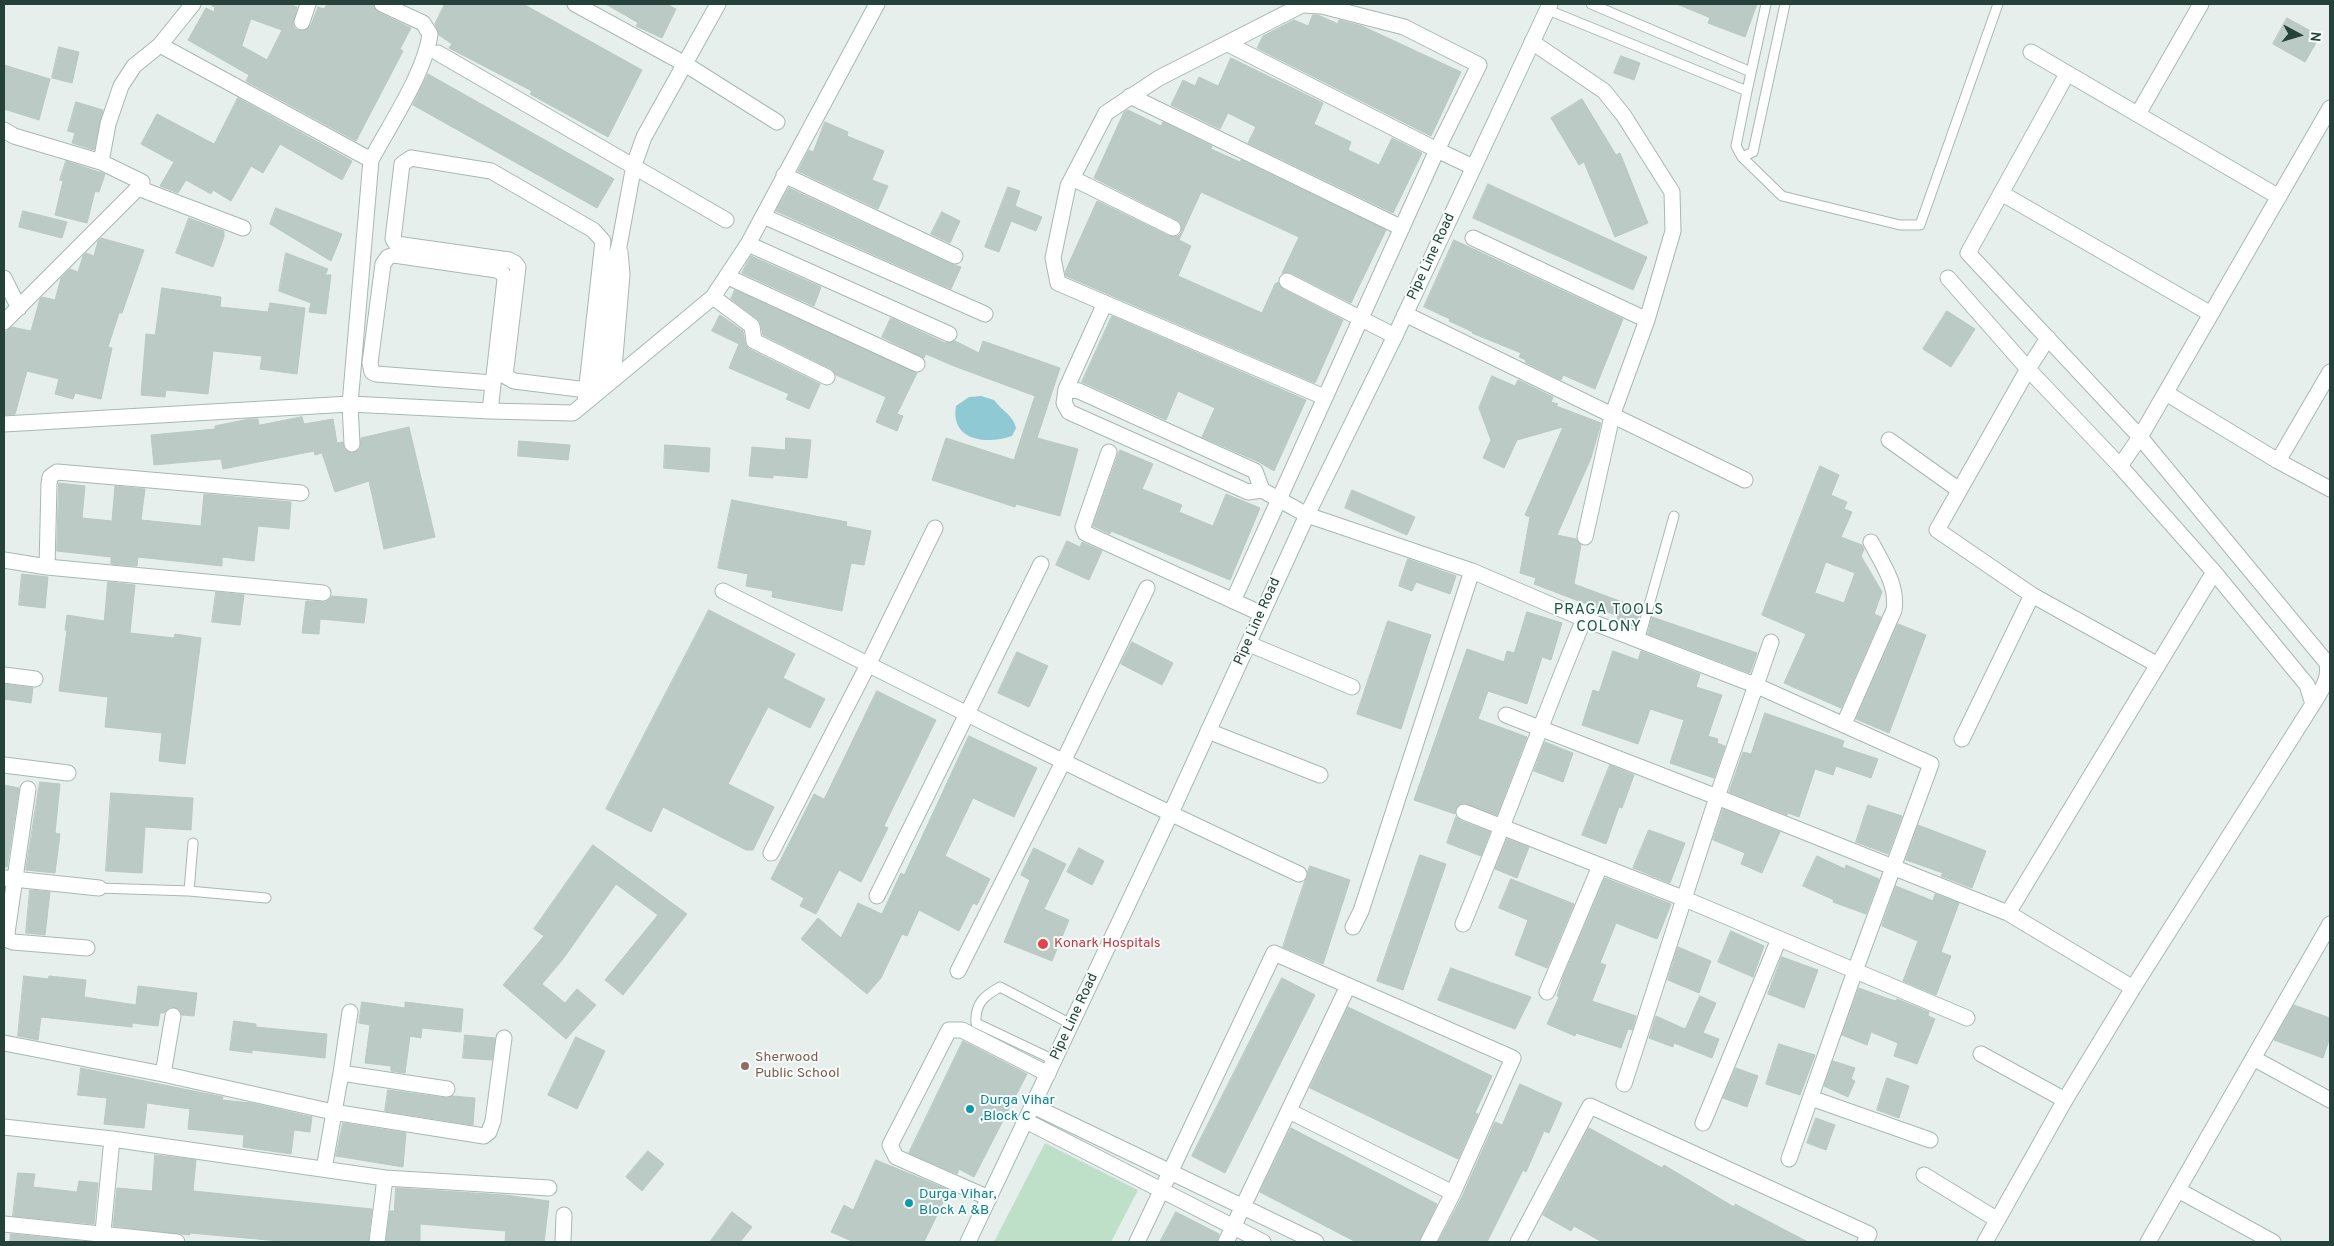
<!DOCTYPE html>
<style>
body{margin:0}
#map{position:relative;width:2334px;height:1246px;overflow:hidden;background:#e6efeb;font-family:Overpass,sans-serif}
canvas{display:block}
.frame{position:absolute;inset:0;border:5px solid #24423a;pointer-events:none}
.north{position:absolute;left:2274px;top:10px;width:50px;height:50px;-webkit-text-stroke:4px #f7fbf9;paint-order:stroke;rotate:96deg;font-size:14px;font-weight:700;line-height:20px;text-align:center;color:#24423a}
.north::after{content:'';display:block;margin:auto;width:18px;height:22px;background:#24423a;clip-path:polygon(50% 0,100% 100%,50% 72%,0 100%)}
</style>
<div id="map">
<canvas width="2334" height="1246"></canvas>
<div class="frame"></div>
<div class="north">N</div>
</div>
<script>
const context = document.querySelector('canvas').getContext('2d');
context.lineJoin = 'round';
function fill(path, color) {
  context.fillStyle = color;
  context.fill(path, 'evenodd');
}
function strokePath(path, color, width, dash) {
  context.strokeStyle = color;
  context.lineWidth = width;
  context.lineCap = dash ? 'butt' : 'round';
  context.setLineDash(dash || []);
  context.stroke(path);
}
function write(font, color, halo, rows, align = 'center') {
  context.font = font + ' Overpass,sans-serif';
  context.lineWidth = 4;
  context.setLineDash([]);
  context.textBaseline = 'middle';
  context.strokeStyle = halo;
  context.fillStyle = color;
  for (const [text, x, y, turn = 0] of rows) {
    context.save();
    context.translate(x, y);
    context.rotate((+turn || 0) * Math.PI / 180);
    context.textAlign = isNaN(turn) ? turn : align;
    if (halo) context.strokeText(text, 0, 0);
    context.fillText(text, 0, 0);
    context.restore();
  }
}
const green = new Path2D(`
 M1045,1143L1138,1190L1111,1242H994Z`);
const water = new Path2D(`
 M981,396L994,400C1002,411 1013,415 1016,428L1012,436C987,445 950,441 956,406L969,397Z`);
const building = new Path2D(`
 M213,4H289L297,7L293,24L295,29L303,31L311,25L318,7L324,9L327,4H373L378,12L411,28L400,49L403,51L356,141L246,81L249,75L188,40L206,8L214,12L215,7L212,6ZM251,19L282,30L267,60L242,46Z
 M445,4H523L642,70L608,137L530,94L532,91L449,48L452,44L439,35L435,24Z
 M606,4H666L676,9L662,38L636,26L638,23Z
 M1677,4H1757L1745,37L1708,23L1710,18Z
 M1313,15H1318L1338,24L1339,20L1362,26L1461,72L1431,136L1257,48L1263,36L1294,20L1308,26Z
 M2287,18L2320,36L2305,62L2273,44Z
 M59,47L79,52L72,83L52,78Z
 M1621,56L1640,63L1634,80L1614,73Z
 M1231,58L1323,103L1314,124L1351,142L1348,150L1379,165L1392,138L1422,153L1393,213L1248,143L1256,127L1228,113L1220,129L1171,105L1183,80L1195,86L1199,77L1218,86Z
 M4,65L50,79L39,120L4,109Z
 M428,74L614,179L597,208L413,105Z
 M238,98L352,161L342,180L280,144L263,173L251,166L231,201L213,190L211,194L186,180L178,193L160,186L174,162L141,144L157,114L214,144Z
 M1582,99L1616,155L1620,153L1648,223L1615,237L1584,162L1579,165L1551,118Z
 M76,102L103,110L94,150L72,143L75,133L68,131Z
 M1128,110L1161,126L1163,122L1212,146L1211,149L1240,162L1241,160L1386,230L1351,303L1291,273H1282L1299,237L1201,192L1179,240L1191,246L1178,276L1262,313L1275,284L1278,282L1283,289L1343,320L1315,383L1066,276L1065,272L1097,201L1169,236H1178L1182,232L1181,223L1177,220L1094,178L1124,112Z
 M825,122L848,132L847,136L884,151L872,180L888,186L878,209L798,171L809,150L813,152Z
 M66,161L105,174L99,192L95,191L87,223L55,215L63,181L60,180Z
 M1488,184L1647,257L1633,290L1473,218Z
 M1008,187L1020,191L1015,206L1042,217L1036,231L1011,221L999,252L985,247Z
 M789,188L951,264L961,267L951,289L776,211Z
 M276,208L342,234L331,261L270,224Z
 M23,211L67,222L62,238L19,227Z
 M942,212L960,221L950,243L931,234Z
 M189,218L224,231V237L213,267L176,253Z
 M101,238L144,250L122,313H119L108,347L112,348L101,399L75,393L73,399L55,394L59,379L27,371L15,414L4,415V340L6,331L12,327L31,331L40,299L42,297L55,300L61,278L70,269L78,272L83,256L86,253L94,256L98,241Z
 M1454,240L1623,319L1595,389L1563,375L1561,380L1525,362L1526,360L1519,357L1521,353L1472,333L1473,332L1449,321L1450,319L1424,307Z
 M286,253L328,269L325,275H331L326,314L309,312L311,303L279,291Z
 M751,256L821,287L814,306L742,273Z
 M162,288L221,297L220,307L268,312L270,303L305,308L297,374L260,369L262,356L213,351L208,394L166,390L165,397L141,395L146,334L155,335Z
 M735,290L917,373L897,414L903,416L897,431L876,422L886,397L836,375L831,369L763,335L760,321L731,299Z
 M1947,311L1975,329L1951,367L1923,349Z
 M720,315L743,331L745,343L749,349L820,384L809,409L786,399L789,394L729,368L739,344L712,331Z
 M1112,316L1306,400L1274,471L1259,462L1202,437L1215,408L1178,391L1166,420L1082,382Z
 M891,318L945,343L955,341L979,353L983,341L1060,368L1037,438L1078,449L1060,516L1016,504L1015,507L932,480L946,438L1014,460L1035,396L954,366L926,354L924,358L882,337Z
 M1492,376L1515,386L1518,380L1553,397L1551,402L1558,404L1556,406L1601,423L1591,458L1557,535L1576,539L1581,545L1574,584L1641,609L1636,627L1617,620L1618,616L1534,584L1536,578L1520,573L1530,517L1525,515L1563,427L1517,440L1504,468L1483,458L1491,440L1479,408Z
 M302,417L304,424L333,419L337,443L343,442L344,449L352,453L360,449L361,438L409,427L435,537L384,549L369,481L335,492L322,453L315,455L314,451L223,469L221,459L154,465L151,435L215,429V426L249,419H258L259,425Z
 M786,438L811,440L807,478L773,475V478L749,476L752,447L785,450Z
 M519,441L570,445L568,460L518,456Z
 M665,445L710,448L709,472L664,468Z
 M1120,450L1153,464L1142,489L1182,505L1179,512L1213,526L1226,494L1260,508L1230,580L1111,531L1110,534L1093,526Z
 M1820,466L1839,475L1831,495L1847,502L1844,509L1852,512L1841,537L1862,545L1864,549L1861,556L1882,592L1874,614L1881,617L1841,708L1784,683L1806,634L1762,615ZM1826,562L1855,573L1844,603L1815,593Z
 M59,483L85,486L82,518L112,521L115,486L145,489L141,520L201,526L204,494L291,502L289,529L258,526L254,561L222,557V566L138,557L137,566L111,564V557L57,551Z
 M1352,490L1415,517L1407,535L1345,508Z
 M732,500L847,522L846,526L871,531L864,565L851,563L842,611L772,597L773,591L746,586L748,574L718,568Z
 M1067,541L1080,547L1082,542L1102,551L1089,580L1056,565Z
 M1408,559L1456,576L1450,594L1416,582L1412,591L1399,586Z
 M22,574L48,577L45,608L19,605Z
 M108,582L135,585L130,633L174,638L175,634L201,638L185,764L159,761L162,733L105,727L108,697L59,691L67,630H65L67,615L104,621Z
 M216,592L244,595L240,625L212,622Z
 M332,596L367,599L364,623L320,619L319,634L302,633L306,601L326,602Z
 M709,610L795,654L783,678L825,699L810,728L768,707L728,784L774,807L753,850H746L663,807L651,832L606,809Z
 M1527,612L1562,623L1551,660L1542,657L1527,704L1488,691L1478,719L1527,737L1497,815L1463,803L1456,808L1455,814L1414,800L1467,649L1504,662L1507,651L1514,653Z
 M1652,617L1757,653L1750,673L1648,634Z
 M1388,621L1431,635L1401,729L1357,714Z
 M1898,624L1926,635L1889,733L1856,719Z
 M1132,642L1173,663L1162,685L1121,664Z
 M1613,651L1638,660L1641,651L1700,674L1696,687L1722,695L1708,736L1718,739L1717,743L1725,746L1714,778L1670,763L1684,720L1650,709L1638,744L1582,725L1593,690L1599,692Z
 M1017,652L1048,666L1029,707L998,693Z
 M4,684L33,688L31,703L4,699Z
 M877,691L936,720L884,826L888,828L861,882L839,870L816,914L800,906L804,898L771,879L814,794L824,799Z
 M1765,713L1844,741L1842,747L1878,759L1871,778L1836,766L1833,775L1815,769L1799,817L1788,813L1787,815L1729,792L1743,752L1751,754Z
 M969,736L1037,768L1014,817L973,798L945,856L990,879L977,905L973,903L959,931L919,910L907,936L902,934L881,978L867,994L801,939L818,918L841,938L858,903L882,914L901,873L904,875Z
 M1545,742L1573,753L1563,782L1534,771Z
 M1610,765L1634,775L1622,808L1619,807L1606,844L1582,835Z
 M40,782L60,784L55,833L60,834L55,873L26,870Z
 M4,785L19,788L7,867H4Z
 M111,793L193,798L191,830L145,827L142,873L106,871Z
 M1868,805L1902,816L1888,854L1856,842Z
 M1723,809L1780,832L1762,873L1741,864L1745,853L1713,840Z
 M1456,817L1461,821L1490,832L1481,856L1447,843Z
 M1918,825L1986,851L1972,888L1941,876L1943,873L1906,860Z
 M1649,830L1685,843L1670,883L1633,868Z
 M1507,839L1529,847L1517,878L1495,869Z
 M593,845L687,914L623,995L605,980L658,915L616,884L563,959L542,984L565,1003L577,989L596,1005L566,1039L503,985L544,936L534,929Z
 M1034,848L1066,864L1044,909L1069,920L1052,961L1004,942L1030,880L1021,875Z
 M1079,848L1104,861L1092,885L1067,872Z
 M1420,855L1446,864L1403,990L1377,981Z
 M1817,856L1845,869L1846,865L1879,879L1866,914L1833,902L1834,900L1803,886Z
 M1310,866L1350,880L1323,964L1283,947Z
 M1605,878L1671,904L1657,939L1616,923L1600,963L1606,965L1592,1001L1636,1016L1632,1030L1628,1029L1621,1048L1576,1033L1575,1036L1547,1024L1559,997L1557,996L1564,975Z
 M1511,879L1574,904L1547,968L1515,955L1528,920L1499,908Z
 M1896,886L1933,901L1935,894L1959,903L1941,952L1951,956L1936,995L1903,981L1918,941L1882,926Z
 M30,890L50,892L45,935L26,933Z
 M1731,931L1764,946L1753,977L1718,962Z
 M1678,947L1711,961L1699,993L1668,980Z
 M1782,957L1818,970L1804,1008L1768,994Z
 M1451,968L1531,997L1515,1029L1438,1000Z
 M24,976L48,979L49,976L86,980L84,997L136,1005L138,986L197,993L194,1016L182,1015L179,1009L170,1007L164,1013H160L158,1026L132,1023V1027L41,1017L38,1040L18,1036Z
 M1282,978L1315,995L1225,1173L1192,1156Z
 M1859,988L1886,998L1896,1001L1897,999L1929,1012L1928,1016L1935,1019L1917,1064L1894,1056L1898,1043L1871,1032L1867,1045L1842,1035Z
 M1700,996L1716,1003L1703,1033L1719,1039L1712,1058L1674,1043L1673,1047L1649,1038L1656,1016L1685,1029Z
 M362,1002L405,1008V1002L463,1009L461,1032L422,1028L421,1038L410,1036L405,1073L391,1071V1066L365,1063L370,1025L359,1023Z
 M2294,1005L2330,1018V1037L2323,1058L2274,1040Z
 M1348,1007L1492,1076L1475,1113L1478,1114L1458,1159L1310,1088Z
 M234,1021L256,1024V1027L327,1034L325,1058L252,1050V1053L230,1050Z
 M465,1035L495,1038L492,1060L463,1058Z
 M576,1037L605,1051L577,1109L548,1095Z
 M963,1041L1027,1074L974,1177L959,1169L957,1174L909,1153Z
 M1779,1044L1815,1055L1800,1095L1766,1084Z
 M1833,1061L1855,1068L1851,1079L1855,1081L1848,1097L1824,1086Z
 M81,1068L223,1097L222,1100L251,1103L312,1117L310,1132L294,1130L291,1154L243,1147L244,1135L188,1129L190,1109L147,1103L144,1128L104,1124L107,1098L78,1095Z
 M1736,1068L1758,1076L1747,1107L1723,1098Z
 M1887,1078L1909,1086L1899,1118L1877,1110Z
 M1520,1084L1562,1103L1549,1133L1544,1131L1526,1172L1523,1170L1487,1242H1438L1462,1197L1495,1122L1502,1125Z
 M388,1090L446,1098L453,1096L475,1098L473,1125L385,1111Z
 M1816,1118L1835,1125L1826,1150L1807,1143Z
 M343,1123L406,1133L403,1167L336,1156Z
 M1291,1128L1437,1204L1419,1242H1356L1260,1192Z
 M1589,1128L1662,1168L1664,1165L1734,1207L1735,1204L1808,1242H1602L1574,1226L1571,1231L1543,1215Z
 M648,1151L664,1164L642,1191L626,1177Z
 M155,1155L196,1160L193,1191L372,1209L368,1242H291L190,1233V1235L113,1226L117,1188L152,1191Z
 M876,1160L949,1190L924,1242H854L831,1232L844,1205L853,1210Z
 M18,1173L35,1174L33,1187L77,1192L79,1181L98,1183L94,1224L13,1216Z
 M396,1188L505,1195L549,1201L544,1242H505L506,1231L420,1224V1242H386L390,1211H394Z
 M732,1212L752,1227L740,1242H710Z
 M1176,1212L1219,1234L1217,1242H1160Z
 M11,1234L89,1242H10Z`);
const lane = new Path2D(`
 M1591,4L1751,72
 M1548,10L1747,91L1736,146L1742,157L1753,152L1785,4
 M1747,91L1766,4
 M1742,157L1782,196L1900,225H1920L1998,4
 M1639,641L1674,516
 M99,888L189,891L266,898
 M189,891L193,843
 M1054,1060L976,1023C975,1003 984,996 1000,987L1071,1024`);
const street = new Path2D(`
 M575,4L685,64L777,122
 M302,22L308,4
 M1532,42L1604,91L1624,116L1672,192L1673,231L1647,320L1612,416L1585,537
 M1228,44L1437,150L1233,601
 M160,45L371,160L350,404L352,444
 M2031,52L2279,197
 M438,53L726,220
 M1130,96L1402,228
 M2138,114L2201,4
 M4,130L14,136L101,162L142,182L138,188L4,322
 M371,160C390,124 425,73 430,34L423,23L382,4
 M101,162L108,124L121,86L134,66L160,45L193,4
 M784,175L955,256
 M1072,178L1173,228
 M138,188L243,228
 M2001,193L2211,314
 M763,216L985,314
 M1473,238L1647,320
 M748,244L949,334
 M728,277L917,364
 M4,278L19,308
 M1948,278L2028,369L2120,466L2214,572L2307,685L2313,704
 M1287,281L1395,336
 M713,297L752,326L754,341L827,377
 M1105,303L1066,389L1064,403L1069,412L1248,492L1262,490L1307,515L1472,571L1584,619L1755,685L1931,764L1855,971L1789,1159
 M1405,314L1745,480
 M2048,338L2028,369L1937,530L2032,595L2158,665
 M613,380L622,274L620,252
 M1066,389L1079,391L1255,471L1262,490
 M600,391L611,272L619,246L634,165L644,137L718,4
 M2166,393L2278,461L2330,489
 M1324,397L1058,283L1053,258L1068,186L1106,113L1159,78L1302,5L1322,6L1404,27L1479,65L1437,150L1473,167
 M585,403L603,241L593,230L491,171L411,158L402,164L393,239L396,244L509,260L515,263L518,267L505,376L514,381L587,390
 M490,411L505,279L503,274L497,270L394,255L388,257L383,264L370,363L372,372L376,374L493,383
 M4,424L350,404L490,411L573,413L713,297L748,244L877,4
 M1889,440L1959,490
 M1109,452L1083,527L1085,533L1262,614
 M2278,461L2330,372
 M2120,466L2140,437L2330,108
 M4,560L47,567L323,593
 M47,567L49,484L50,477L57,472L301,493
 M723,591C914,688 1105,784 1299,874
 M1249,644L1352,687
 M4,675L35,679
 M1506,715L1717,797L2008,913
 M1844,724L1894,610C1898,585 1882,563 1871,542
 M1208,731L1320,775
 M1962,739L2032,595
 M4,765L68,773
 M28,789L7,933L8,940L13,942L87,948
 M1464,812L1685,899L1967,1018
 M771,853L868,665L935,528
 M4,878L99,888
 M877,896L1041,564
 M1463,924C1505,823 1542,720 1584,619
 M1353,927L1361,911L1472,571
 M958,971L1063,762L1147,588
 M2133,988L2008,913L2214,572
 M1547,992L1600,866
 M4,1043L163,1074L333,1112L484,1136L489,1132L493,1121L504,1038
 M1981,1054L2065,1100
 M2253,1058L2330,1100
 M341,1073L350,1012
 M163,1074L173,1016
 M1624,1084L1717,797L1771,642
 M1811,1098L1930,1140
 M1033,1106L1316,1242
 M1289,1111L1453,1193
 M1026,1121L1263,1242
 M1703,1123L1779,939
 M4,1127L112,1139L385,1178L549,1188
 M324,1169L341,1073L447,1089
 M1924,1175L1996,1219
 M2178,1190L2273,1242
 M989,1198L896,1157L890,1145L949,1030H962L1048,1074
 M4,1224L177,1242
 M102,1242L112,1139
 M377,1242L385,1178
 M563,1242L564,1215
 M1137,1242L1274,953L1513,1058L1453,1193L1428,1242
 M1226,1242L1348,986
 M1518,1242L1590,1106L1869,1234L1865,1242
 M1985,1242L2065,1100L2133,988L2313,704C2321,690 2330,680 2327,663L2140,437L1968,253L2067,74
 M2148,1242L2330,924`);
const secondary = new Path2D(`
 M968,1242L1170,815L1307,515L1395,336L1550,4`);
const markers = [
 [1043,944,6,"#e0444e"],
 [745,1066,5,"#8d6e63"],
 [970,1109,5,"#0f9aa8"],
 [909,1203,5,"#0f9aa8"]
];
const streetNames = [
 ["Pipe Line Road",1432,257,-65],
 ["Pipe Line Road",1258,622,-66],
 ["Pipe Line Road",1075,1017,-65]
];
const healthNames = [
 ["Konark Hospitals",1054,944]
];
const educationNames = [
 ["Sherwood",755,1058],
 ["Public School",755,1074]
];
const cultureNames = [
 ["Durga Vihar",980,1101],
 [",Block C",980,1117],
 ["Durga Vihar,",919,1195],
 ["Block A &B",919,1211]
];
const neighbourhoodNames = [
 ["PRAGA TOOLS",1609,611],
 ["COLONY",1609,628]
];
fill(green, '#bfe0c8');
fill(water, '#8ec9d4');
fill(building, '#bbcac4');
strokePath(building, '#b8c9c2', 1);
strokePath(lane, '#a8b8b2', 11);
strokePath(street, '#a8b8b2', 17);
strokePath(secondary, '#a4bbb3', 17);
strokePath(lane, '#fff', 9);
strokePath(street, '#fff', 15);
strokePath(secondary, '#fff', 15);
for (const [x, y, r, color] of markers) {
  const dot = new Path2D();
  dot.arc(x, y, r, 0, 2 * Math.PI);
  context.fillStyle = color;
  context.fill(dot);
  strokePath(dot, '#f7fbf9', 2);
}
write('14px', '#24423a', '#f7fbf9', streetNames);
write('14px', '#be3a42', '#f7fbf9', healthNames, 'left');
write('14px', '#785e54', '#f7fbf9', educationNames, 'left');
write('14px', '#0d838f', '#f7fbf9', cultureNames, 'left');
context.letterSpacing = '1px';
write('15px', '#1f5548', '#f7fbf9', neighbourhoodNames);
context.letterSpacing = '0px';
</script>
